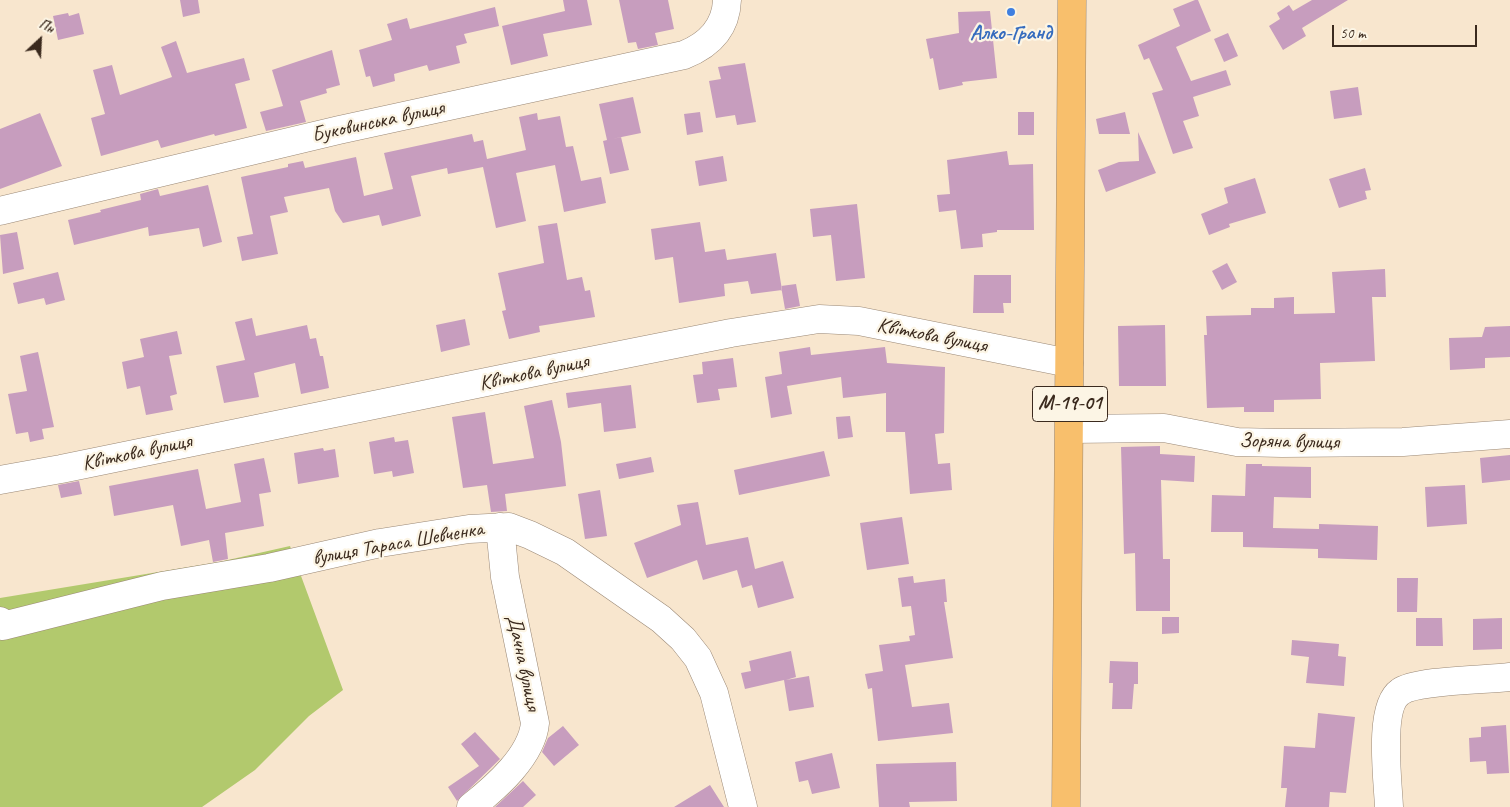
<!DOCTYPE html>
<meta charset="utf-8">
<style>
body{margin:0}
#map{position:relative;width:1510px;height:807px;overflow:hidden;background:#f8e6ce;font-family:Caveat,sans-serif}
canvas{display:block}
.north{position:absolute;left:15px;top:15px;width:50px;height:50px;-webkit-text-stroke:4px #fcf5e5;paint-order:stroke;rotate:25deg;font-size:14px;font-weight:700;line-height:20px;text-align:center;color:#3b2a1e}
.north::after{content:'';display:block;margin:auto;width:18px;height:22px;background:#3b2a1e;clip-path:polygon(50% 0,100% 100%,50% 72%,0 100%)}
.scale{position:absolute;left:1332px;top:25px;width:145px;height:22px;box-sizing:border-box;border:2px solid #3b2a1e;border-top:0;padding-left:6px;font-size:15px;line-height:18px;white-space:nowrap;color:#3b2a1e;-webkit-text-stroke:4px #fcf5e5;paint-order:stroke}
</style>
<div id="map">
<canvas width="1510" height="807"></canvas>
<div class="north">Пн</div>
<div class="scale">50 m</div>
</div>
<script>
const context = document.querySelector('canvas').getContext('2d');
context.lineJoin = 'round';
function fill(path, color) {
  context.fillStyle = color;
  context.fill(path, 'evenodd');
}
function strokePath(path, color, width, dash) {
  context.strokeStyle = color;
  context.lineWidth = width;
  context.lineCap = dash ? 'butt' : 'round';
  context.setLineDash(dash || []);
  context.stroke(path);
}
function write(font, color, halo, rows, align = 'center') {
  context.font = font + ' Caveat,sans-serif';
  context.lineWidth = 4.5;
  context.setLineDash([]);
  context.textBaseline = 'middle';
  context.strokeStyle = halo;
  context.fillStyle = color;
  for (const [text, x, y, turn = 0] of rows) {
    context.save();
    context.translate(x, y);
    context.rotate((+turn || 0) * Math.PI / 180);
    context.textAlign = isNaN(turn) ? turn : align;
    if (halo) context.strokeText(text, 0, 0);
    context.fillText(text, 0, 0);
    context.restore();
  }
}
const green = new Path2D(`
 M290,546L343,690L309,716L255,770L202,807H0V598L219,562Z`);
const building = new Path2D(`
 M180,0H198L200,13L183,17Z
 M563,0H587L592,25L543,34L548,56L511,65L502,26L565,11Z
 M619,0H668L674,29L655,33L658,45L638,49L636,42L628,43Z
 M1195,0H1198L1211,31L1176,47L1191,81L1226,70L1231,85L1193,97L1199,116L1183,121L1193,148L1173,154L1152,93L1163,90L1149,58L1144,60L1138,45L1180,26L1173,9Z
 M1312,0H1348L1302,28L1306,36L1283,50L1269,26L1280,19L1277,13L1289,5L1293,11Z
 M495,7L499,26L464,34L467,43L456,46L460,63L429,71L427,65L394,74L395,81L373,87L370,76L366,77L359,50L392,40L387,24L407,18L410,29Z
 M990,11L997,78L962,82L963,85L939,90L933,58L930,59L926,39L959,33L958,12Z
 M68,13L69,16L79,13L84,34L58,40L53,16Z
 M1228,33L1238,56L1224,62L1214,39Z
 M176,41L187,73L244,58L250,80L235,84L247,128L215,136L214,134L161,148L158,140L101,156L91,118L105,114L93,70L112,65L120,95L172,77L161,47Z
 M332,50L340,85L326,89L327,93L300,101L306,122L266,131L260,112L283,106L272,70Z
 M745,63L756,122L737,125L735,115L716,118L709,81L721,79L718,67Z
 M1358,87L1362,115L1334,119L1330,91Z
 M633,97L641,133L612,139L621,137L629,170L610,174L603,141L607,140L599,104Z
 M700,112L703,132L687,135L684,114Z
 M1018,112H1034V135H1018Z
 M1125,112L1130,134H1099L1096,119Z
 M40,113L62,166L0,189V129Z
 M537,113L538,120L560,116L566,147L573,146L581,181L601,177L606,203L564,212L555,165L516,173L526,221L496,228L483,167L448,174L447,168L411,176L421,216L382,226L379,215L343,223L335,211L329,188L284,197L288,212L270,216L278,254L242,261L237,237L253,234L241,177L288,167V164L303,161L305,168L356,157L364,196L393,189L384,153L472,134L474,142L483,140L487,159L526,150L519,117Z
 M1138,132L1156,173L1106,192L1098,170L1119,162L1139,161Z
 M1007,151L1009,165L1033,164L1034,230H997V232L982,234L983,247L961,249L956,210L939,212L937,195L950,194L947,160Z
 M723,156L727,181L699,186L695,161Z
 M1365,168L1371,190L1365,191L1367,199L1339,208L1329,179Z
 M1255,178L1266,213L1229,224L1230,227L1209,235L1201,214L1228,203L1224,188Z
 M208,185L222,242L203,247L199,228L149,236L148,227L74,245L68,220L101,212L100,210L141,200L140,194L158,189L160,196Z
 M857,204L865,278L836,281L831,235L813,237L810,209Z
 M700,222L705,252L725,249L727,260L776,253L782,290L751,294L748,281L724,284L725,296L679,303L673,257L655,260L651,229Z
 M557,223L567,280L582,277L585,291L590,290L595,317L539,326L540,332L509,339L502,311L506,310L498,273L544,263L538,226Z
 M17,232L24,269L3,274L0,235Z
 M1227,263L1237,282L1222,290L1212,271Z
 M1385,269L1386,297H1372L1375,361L1320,363L1321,399L1274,400V412H1244V407L1207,408L1204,335H1207L1206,316L1251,315V308H1274V298L1294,297V314L1335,313L1332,272Z
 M58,272L65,300L46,305L44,298L18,304L13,283Z
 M974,275H1011V303H1003L1004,313H973Z
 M796,284L800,306L785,309L781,286Z
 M252,318L256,336L307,325L310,339L316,338L320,356H323L329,388L301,394L295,363L254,373L259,397L224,403L216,366L245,360L235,322Z
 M465,319L470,345L441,352L436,325Z
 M1165,325L1166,386H1119L1118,326Z
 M1510,326V357L1485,358V368L1450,370L1449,338L1482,337L1485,327Z
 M177,331L182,354L169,356L177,394L170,396L173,410L146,415L140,386L127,389L122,362L144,357L140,339Z
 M810,347L811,355L885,347L887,363L945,367L944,433L935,434L938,464L950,463L952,490L910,494L905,432H886V393L843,398L841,377L787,386L792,414L771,418L765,377L782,374L779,352Z
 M38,352L54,427L42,429L44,439L30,442L28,432L16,434L8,394L27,391L20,356Z
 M733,358L737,387L718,389L720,400L697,403L693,375L703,374L702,362Z
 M631,385L636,428L604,432L601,403L568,408L566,393Z
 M552,400L561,442L566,486L505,494L507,511L491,512L487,485L463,488L452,417L485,412L493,464L534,458L524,406Z
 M850,416L853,437L838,439L836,417Z
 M394,437L395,442L408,440L414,473L393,477L392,471L374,474L369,442Z
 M1160,446V454L1195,456L1194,482L1161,480L1163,559H1170V611H1136L1135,553L1124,554L1121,447Z
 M323,448L324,451L335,449L339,477L298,484L294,453Z
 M824,451L830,476L739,495L734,470Z
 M1510,455V480L1482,483L1480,458Z
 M651,457L654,472L619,479L616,464Z
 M264,458L271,492L259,494L264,526L225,533L228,559L213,562L209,540L181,546L173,505L114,516L109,486L198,469L206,509L241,502L234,464Z
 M1246,464H1262V466L1311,467V498L1274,497L1273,528L1319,529V524L1378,526L1377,560L1318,558V549L1243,547V532H1211L1212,495L1245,496Z
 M79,481L82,494L61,498L58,485Z
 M1465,485L1467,524L1427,527L1425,487Z
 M600,490L607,536L585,539L578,494Z
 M698,502L706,545L748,537L755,569L783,561L794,598L758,608L752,585L742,588L737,570L703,580L697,560L647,578L634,543L681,525L677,505Z
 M902,517L909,564L867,570L860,523Z
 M913,576L914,583L945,579L947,602H944L953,658L905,665L912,707L949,703L953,733L878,741L872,688L868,689L865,674L883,671L879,645L910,641L909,636L915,635L911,606L902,607L898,578Z
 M1397,578H1418L1417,612H1397Z
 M1162,617H1179V633L1162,634Z
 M1416,618H1442L1443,646H1416Z
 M1502,618V649L1473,650V619Z
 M1292,640L1339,644L1338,656L1346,657L1344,686L1306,683L1309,657L1291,655Z
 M791,651L796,677L786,680L809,676L814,707L789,711L784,680L745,689L741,673L751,671L749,661Z
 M1110,661L1138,662V684H1134L1132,709H1112L1113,683H1109Z
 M1318,713L1355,717L1346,793L1330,792L1329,807H1285L1287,788H1281L1284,746L1315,748Z
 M1506,725L1509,773L1487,774L1486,761L1470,762L1469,738L1481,737V727Z
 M563,726L579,745L554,766L542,752L548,738Z
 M475,732L500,759L457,801L448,787L479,766L461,744Z
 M832,753L840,788L812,794L808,780L799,782L795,762Z
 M956,762L957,801L909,802L910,807H879L876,764Z
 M523,781L536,795L523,807H495Z
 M710,785L724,807H674Z`);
const minor = new Path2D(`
 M0,211L339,130L684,55C709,45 726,28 727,0
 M1070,429L1164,428L1237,442L1282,443L1403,442L1510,434
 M0,480L61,469L550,369L731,333L819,319L859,321L1069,363
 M0,621L3,626L162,586L269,568L380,543L469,529L509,527L530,535L565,552L661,619L683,639L698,658L714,693L743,807
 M471,807C496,787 532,756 535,723L505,577L500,527
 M1389,807C1388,782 1378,707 1400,692C1416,680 1487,680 1510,677`);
const major = new Path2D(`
 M1066,807L1072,0`);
const markers = [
 [1011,12,5,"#3f7fe0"]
];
const shields = [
 [1070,404,75]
];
const shieldNames = [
 ["М-19-01",1070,404]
];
const shopNames = [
 ["Алко-Гранд",1011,33]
];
const streetNames = [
 ["Буковинська вулиця",378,122,-12],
 ["Квіткова вулиця",932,336,11],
 ["Квіткова вулиця",534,373,-12],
 ["Зоряна вулиця",1289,442,1],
 ["Квіткова вулиця",137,453,-12],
 ["вулиця Тараса Шевченка",398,544,-10],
 ["Дачна вулиця",523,663,78]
];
fill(green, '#b2c96d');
fill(building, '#c79dbe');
strokePath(minor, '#9a8876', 29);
strokePath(major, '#9a8876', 29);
strokePath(minor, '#fff', 28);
strokePath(major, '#f8bf6c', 28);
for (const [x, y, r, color] of markers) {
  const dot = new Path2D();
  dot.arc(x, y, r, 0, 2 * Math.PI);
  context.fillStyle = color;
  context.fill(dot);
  strokePath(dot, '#fcf5e5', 2);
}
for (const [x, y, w] of shields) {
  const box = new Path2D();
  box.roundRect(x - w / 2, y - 17.5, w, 35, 4);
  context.fillStyle = '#fcf5e5';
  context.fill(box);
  strokePath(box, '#3b2a1e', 1);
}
write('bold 20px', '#3b2a1e', null, shieldNames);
write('bold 21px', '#366cbe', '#fcf5e5', shopNames);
write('21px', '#3b2a1e', '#fcf5e5', streetNames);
</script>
